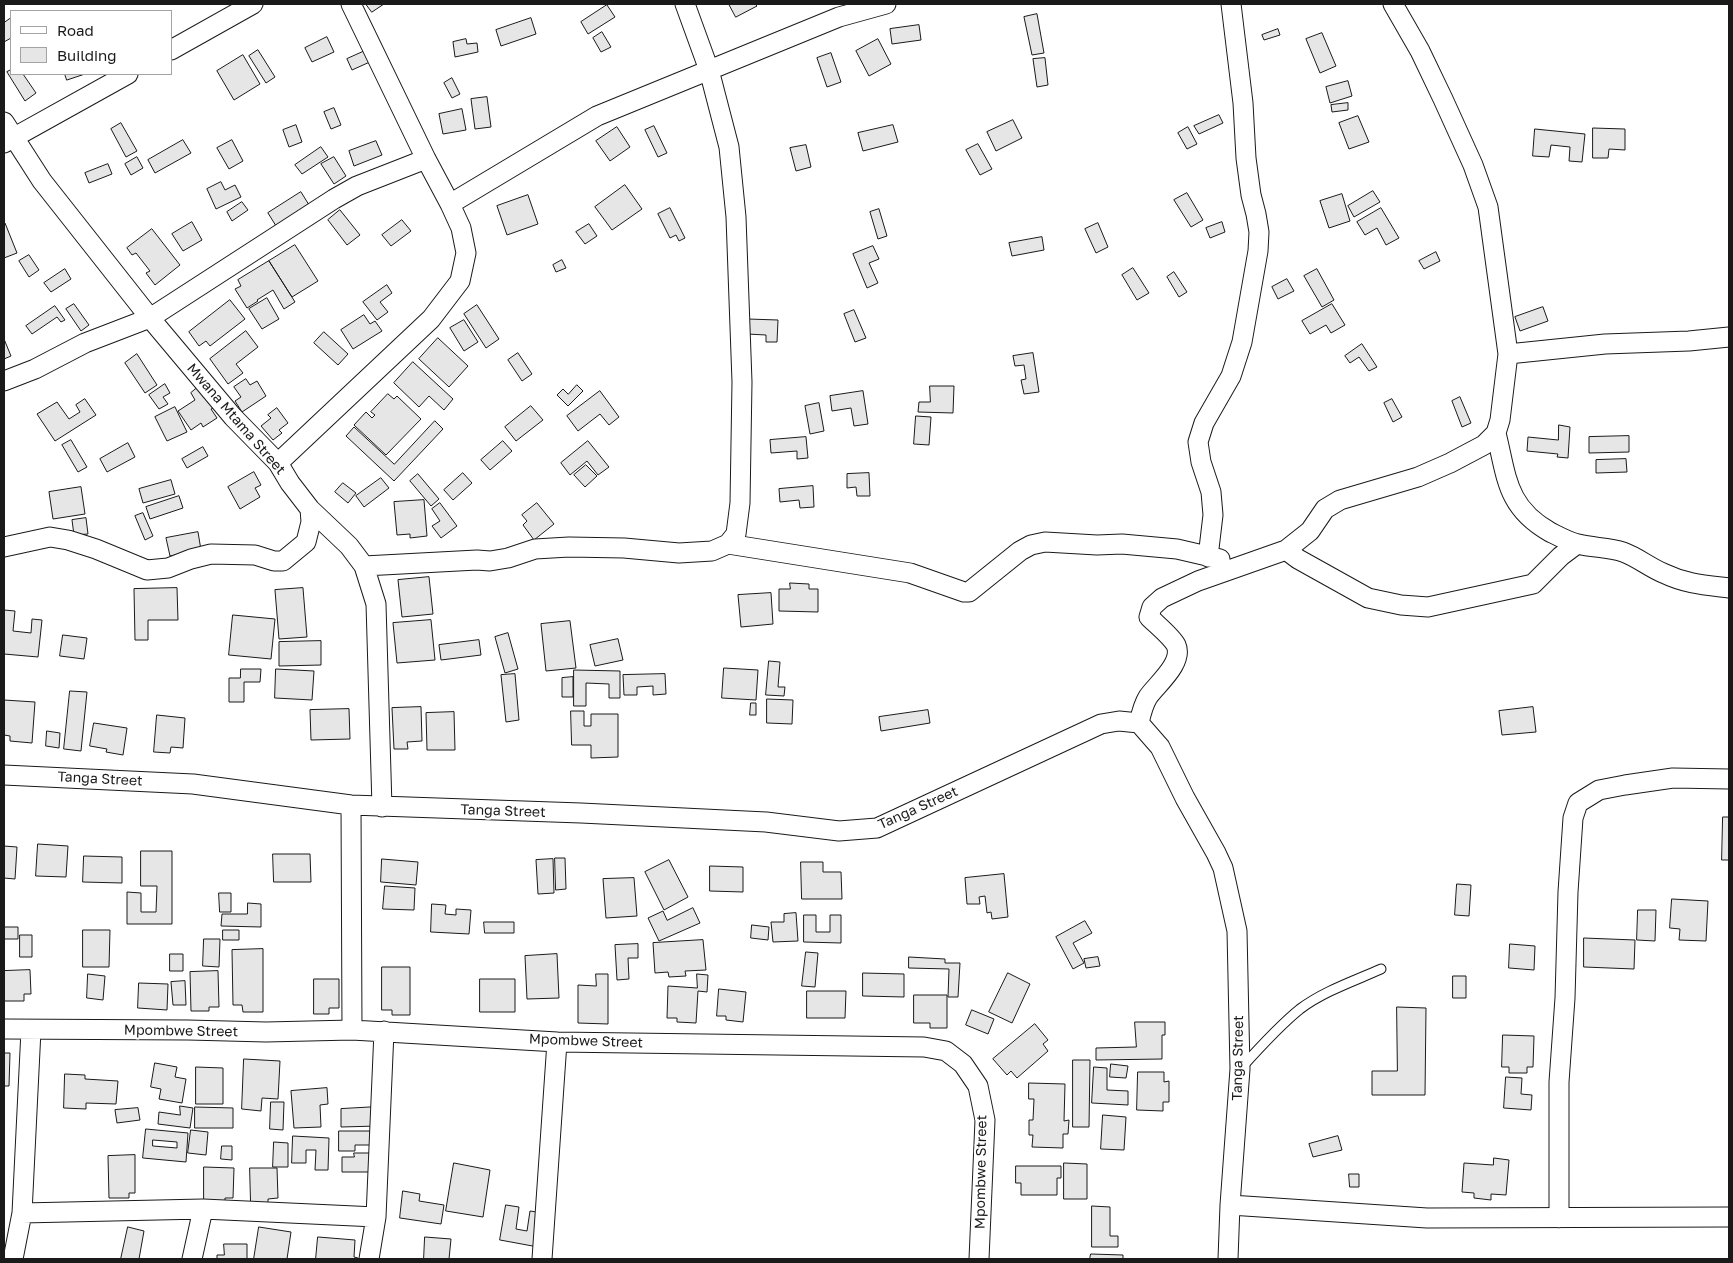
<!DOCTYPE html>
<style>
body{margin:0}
#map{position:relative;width:1733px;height:1263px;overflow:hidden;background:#fff;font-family:"Golos Text",sans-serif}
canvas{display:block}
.frame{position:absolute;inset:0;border:5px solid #1a1a1a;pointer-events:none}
.legend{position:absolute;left:10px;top:10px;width:162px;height:65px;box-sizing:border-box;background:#fff;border:1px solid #a3a3a3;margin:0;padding:6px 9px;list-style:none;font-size:15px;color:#1a1a1a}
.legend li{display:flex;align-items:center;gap:10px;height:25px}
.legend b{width:25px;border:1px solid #a3a3a3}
</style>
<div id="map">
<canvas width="1733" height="1263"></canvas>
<div class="frame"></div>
<ul class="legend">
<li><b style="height:6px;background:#fff"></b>Road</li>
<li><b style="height:14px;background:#e6e6e6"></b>Building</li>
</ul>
</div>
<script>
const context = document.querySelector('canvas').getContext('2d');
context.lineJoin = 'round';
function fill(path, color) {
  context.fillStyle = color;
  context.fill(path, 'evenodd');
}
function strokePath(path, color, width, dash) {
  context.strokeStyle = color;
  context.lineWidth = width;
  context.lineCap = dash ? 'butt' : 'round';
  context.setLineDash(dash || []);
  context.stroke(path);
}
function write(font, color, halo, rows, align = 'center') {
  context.font = font + ' "Golos Text",sans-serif';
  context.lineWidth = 4;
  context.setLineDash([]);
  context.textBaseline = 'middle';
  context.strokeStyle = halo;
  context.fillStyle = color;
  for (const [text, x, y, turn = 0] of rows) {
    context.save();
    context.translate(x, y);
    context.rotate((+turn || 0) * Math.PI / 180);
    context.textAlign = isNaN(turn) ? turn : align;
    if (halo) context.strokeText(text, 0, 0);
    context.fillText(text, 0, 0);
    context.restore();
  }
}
const building = new Path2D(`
 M366,4H384L372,12Z
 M729,4H755L757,6L736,17Z
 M607,5L615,17L588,34L581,22Z
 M1037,14L1044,53L1032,55L1024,17Z
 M11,18V38L4,42V23Z
 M531,18L536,34L501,46L496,30Z
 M919,25L921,40L892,44L890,29Z
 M1278,29L1280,35L1264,40L1262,35Z
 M602,32L611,47L601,52L593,38Z
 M1322,33L1336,66L1320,73L1306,39Z
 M327,37L334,52L312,62L305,48Z
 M466,39L467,44L477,43L478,52L455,57L453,42Z
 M878,39L891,64L869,76L856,51Z
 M258,50L275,77L266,83L249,56Z
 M367,50L372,61L352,70L347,59Z
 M831,53L841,82L827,87L817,58Z
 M243,55L260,84L234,100L217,71Z
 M1045,58L1048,85L1037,87L1033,59Z
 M11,70V74H23L36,93L25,101L7,72Z
 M65,74H85L67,80Z
 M452,78L460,94L452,98L444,83Z
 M1348,81L1352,96L1330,103L1326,87Z
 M487,97L491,127L475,129L471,99Z
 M1348,103V110L1332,112L1331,105Z
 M334,108L341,125L331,129L324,112Z
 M462,109L466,130L443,134L439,114Z
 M1219,115L1223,123L1199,134L1194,126Z
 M1358,116L1369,142L1349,149L1339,123Z
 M1013,120L1022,138L996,151L987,132Z
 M121,123L137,151L126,157L111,129Z
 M296,125L302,142L289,147L283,130Z
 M893,125L898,142L863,151L858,133Z
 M654,126L667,153L658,157L645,130Z
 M617,127L630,147L610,161L596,141Z
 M1188,127L1197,144L1187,149L1178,133Z
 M1593,128L1625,129V150L1609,149L1608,158H1593Z
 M1535,129L1585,134L1582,162L1569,161L1570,147L1551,145L1549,157L1533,156Z
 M183,140L191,153L155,173L148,160Z
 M232,140L243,161L229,169L217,148Z
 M376,141L382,155L354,166L349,151Z
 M978,144L992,169L980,175L966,150Z
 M806,145L811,167L796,171L790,148Z
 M321,147L328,157L302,174L295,165Z
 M137,157L143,168L131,175L125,164Z
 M334,157L346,176L334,184L321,164Z
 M108,164L112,174L89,183L85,173Z
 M221,182L225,190L235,185L241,197L216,209L207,189Z
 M625,185L642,209L612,230L595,207Z
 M1373,191L1380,202L1354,217L1348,206Z
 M301,192L314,213L281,234L268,213Z
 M1187,193L1203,220L1191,227L1174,200Z
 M1342,194L1350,221L1329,228L1320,201Z
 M528,195L538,224L507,235L497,206Z
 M242,202L248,210L232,221L227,212Z
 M670,208L685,238L679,241L676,235L670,238L658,214Z
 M1381,208L1399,238L1386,245L1377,228L1365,235L1357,222Z
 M879,209L887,236L878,239L870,212Z
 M340,210L360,235L347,245L328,220Z
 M402,220L411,231L391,246L382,235Z
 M192,222L202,240L183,251L172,234Z
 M1222,222L1225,232L1210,238L1206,228Z
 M4,223H5L17,253L4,258Z
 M1098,223L1108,247L1096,253L1085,229Z
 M589,224L597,236L585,244L576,232Z
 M152,229L180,265L155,285L146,273L150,271L136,253L132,255L127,248Z
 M1042,237L1044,250L1012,256L1009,243Z
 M295,245L318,281L292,297L269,261Z
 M873,246L879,259L869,263L878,283L867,288L853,254Z
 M1436,252L1440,261L1424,269L1419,261Z
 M29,255L39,270L29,277L19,261Z
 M562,260L566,268L556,272L553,265Z
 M269,261L295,302L284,309L273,290L257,300L258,301L247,308L235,289L241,286L238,280Z
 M1133,268L1149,293L1137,300L1122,275Z
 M65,269L71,279L51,292L44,283Z
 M1317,269L1334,300L1322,307L1304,276Z
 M1174,272L1187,292L1179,297L1167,277Z
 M1287,279L1294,291L1278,299L1272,287Z
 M387,285L392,293L380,302L388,312L377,320L363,302Z
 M267,298L279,319L262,329L249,309Z
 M230,300L245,319L210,346L206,341L199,346L189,332Z
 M74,304L89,325L81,331L66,309Z
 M1332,304L1345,325L1331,333L1326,325L1310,334L1302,321Z
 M477,305L499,339L486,348L464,314Z
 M55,306L65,320L61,322L57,317L32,334L26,326Z
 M1543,307L1548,321L1520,331L1515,317Z
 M854,310L866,338L855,342L844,314Z
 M364,315L370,324L375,321L382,331L353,349L341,330Z
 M748,319L778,320L777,342H766V335L747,334Z
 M464,320L478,342L464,351L450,328Z
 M246,331L258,347L236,364L243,373L228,384L210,359Z
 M324,332L348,354L338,365L314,343Z
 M438,338L468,366L449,387L419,359Z
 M4,339L11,356L4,359Z
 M1362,344L1377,367L1369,371L1359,357L1350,363L1345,356Z
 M518,353L532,374L522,381L508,360Z
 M1033,353L1039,392L1024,394L1021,380L1026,379L1024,365L1015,366L1013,356Z
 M137,354L157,385L145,393L125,363Z
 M413,362L453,399L444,410L429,396L419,407L394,383Z
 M246,379L250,385L257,381L266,396L242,412L235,401L241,397L234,387Z
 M165,384L170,393L163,397L168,404L159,409L149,395Z
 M577,385L583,391L568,406L557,395L563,389L568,394Z
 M930,386H954L953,413L918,412L919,402H930Z
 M197,388L202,395L205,393L214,408L211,409L217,418L203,427L201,423L191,430L178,411L195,400L191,393Z
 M600,391L619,417L609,425L600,414L578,431L567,416Z
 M863,391L868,424L854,426L851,408L832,411L830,396Z
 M388,394L394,399L397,396L421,419L386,455L354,425L366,412L372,418L375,415L371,412Z
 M1460,397L1471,423L1462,427L1452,401Z
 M85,399L96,415L55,441L37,414L57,402L69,419L80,412L76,405Z
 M1392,399L1402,417L1393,422L1384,403Z
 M819,403L824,431L810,434L805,406Z
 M531,406L543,420L516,441L505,427Z
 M175,407L187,432L167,441L155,417Z
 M277,408L288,423L279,430L282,433L273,440L261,426L271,418L268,415Z
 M916,416L931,417L929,445L914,444Z
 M435,421L443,429L394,481L346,436L354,427L394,464Z
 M1559,425L1570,427L1568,458L1557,457L1558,454L1527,451L1528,437L1558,440Z
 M1629,436V452L1589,453V437Z
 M806,437L808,458L797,459V451L771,453L770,440Z
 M71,440L87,467L78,472L62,445Z
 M503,441L512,451L490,470L481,460Z
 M588,441L609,467L598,475L587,461L570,475L561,463Z
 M128,443L135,457L107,472L100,459Z
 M203,447L208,456L187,468L182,459Z
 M1626,459L1627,472L1596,473V460Z
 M586,465L597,476L585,487L574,475Z
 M254,472L261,485L255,488L260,497L240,509L228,487Z
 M463,473L472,483L453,500L444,490Z
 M869,473L870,496H857L856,487L847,488V474Z
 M418,474L439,499L431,506L410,481Z
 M381,478L389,488L364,507L356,496Z
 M171,480L175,494L143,503L139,489Z
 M343,483L356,493L348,503L335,492Z
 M813,486L814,507L800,508L799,500L780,502L779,489Z
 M81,487L85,514L53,519L49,492Z
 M179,496L183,508L150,519L146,507Z
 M424,500L427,536L410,538V534L397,535L394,502Z
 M440,503L457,526L441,538L432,526L440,521L432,509Z
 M537,503L554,524L534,540L523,525L527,521L522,515Z
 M143,513L153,536L145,540L135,516Z
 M86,518L88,534L74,535L72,520Z
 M198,532L201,550L170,556L166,538Z
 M429,577L433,614L402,617L398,580Z
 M790,583L809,584V589H818V612L779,611V589H790Z
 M177,588L178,620H148V640H135L134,589Z
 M303,588L307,637L279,639L275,590Z
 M771,593L773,624L741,627L738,595Z
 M4,610L15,611L13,631L31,633L32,619L42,620L38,657L4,654Z
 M233,615L275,619L271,659L229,655Z
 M431,620L435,660L397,663L393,623Z
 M570,621L576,668L546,671L541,624Z
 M508,633L518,669L505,673L495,637Z
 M63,635L87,638L84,659L60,656Z
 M618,639L623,660L595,666L590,645Z
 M479,640L481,655L441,660L439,645Z
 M321,641V665L279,666V642Z
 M769,661L780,662L778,687H785L784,696L766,695Z
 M724,668L758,670L756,700L722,698Z
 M241,669H261L260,682H244V702H229V678H240Z
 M276,669L314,671L312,700L275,698Z
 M574,670L620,671V698H609V684L586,683V706H574Z
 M515,674L519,720L506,722L501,675Z
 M665,674L666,694L653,695V686L637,687V695H624L623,675Z
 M573,677V697H562V678Z
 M70,691L87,692L81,751L64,749Z
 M767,699L793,700L792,724L767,723Z
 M4,700L35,702L32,743L10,741V736L4,735Z
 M751,703H756V715H750Z
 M421,707L422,741L407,742L408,749H394L392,708Z
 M1533,707L1536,732L1502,735L1499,711Z
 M349,709L350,739L311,740L310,710Z
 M928,710L930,723L881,731L879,717Z
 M571,711H584V726H591V714H618V757L591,758V745H572Z
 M454,712L455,750H427L426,713Z
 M157,715L185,718L183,748L171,747L170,753L154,752Z
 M94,723L127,728L123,755L106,752L107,749L90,746Z
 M47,731L60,733L59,748L46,746Z
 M1723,817H1729V860H1722Z
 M38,844L68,846L66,877L36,876Z
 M4,846L17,847L15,879L4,878Z
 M141,851H172V924H127V892L141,893V912H156L157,886H141Z
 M273,854H310L311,882H274Z
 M84,856L122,857V883L83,882Z
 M555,858H565L566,889L556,890Z
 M382,859L418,862L416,885L381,882Z
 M553,859L554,893L538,894L536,860Z
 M669,860L688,897L664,910L645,872Z
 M801,862H823V872H841L842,899H802Z
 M710,866L743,867V892L710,891Z
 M1004,874L1008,917L992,919L991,912L987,913L985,896L979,897L980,904H967L965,878Z
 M634,878L637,916L606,918L603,879Z
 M1457,884L1471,885L1469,916L1455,915Z
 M385,886L415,888L414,910L383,909Z
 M219,893H231V912H220Z
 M1672,899L1708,901L1706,941L1679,940L1680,929L1670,928Z
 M248,903L261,904V927L221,926L222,914H247Z
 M432,904L446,905L445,914L456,915V909L471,910L469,934L431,932Z
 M693,908L700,923L659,941L648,918L663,911L667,920Z
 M1638,910H1656L1655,941L1637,940Z
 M796,913L798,941L773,942L771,922H784V914Z
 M804,915H816V932H830V915H841V943L804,942Z
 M1085,921L1092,933L1073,943L1084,963L1073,969L1056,937Z
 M484,922H514V933H485Z
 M752,925L769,927L768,940L751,938Z
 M4,927H18V939H4Z
 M83,930H110L109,967H83Z
 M223,930H239V940H223Z
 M20,935H32V957H20Z
 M1584,938L1635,940L1634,969L1584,967Z
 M204,939H220L219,967L203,966Z
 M703,940L706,970L685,971L686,976L669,977L668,972L655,973L653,943Z
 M638,944V958H628L629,979L617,980L615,945Z
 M1510,944L1535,946L1534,970L1509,968Z
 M263,949V1012H243L242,1005H233L232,950Z
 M806,952L818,953L815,987L802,986Z
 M170,954H183V971H170Z
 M557,954L559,998L527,999L525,956Z
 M909,957L945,959V963H960L958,997H948L949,969L909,968Z
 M1098,957L1100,966L1086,968L1084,959Z
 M382,967H410V1015H392V1010H382Z
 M30,970L31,994H24V1001H4V971Z
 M218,971L219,1007H209V1011H191L190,972Z
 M863,973L904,974V997L863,996Z
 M1008,973L1030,984L1012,1023L989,1012Z
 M88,974L105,976L103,1000L87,998Z
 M596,974H608V1024L578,1023V985L596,986Z
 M697,974L708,975L707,992L698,991L696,1023L677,1022V1018H667L668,986L697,988Z
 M1453,976H1466V998H1453Z
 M314,979H339V1008H329V1014H314Z
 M480,979H515V1012H480Z
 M185,981L186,1005H173L171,982Z
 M139,983L168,984L167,1010L138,1008Z
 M719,989L746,992L743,1022L726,1020V1016H717Z
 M807,991H846L845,1018H807Z
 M914,995H947V1028H930V1023H914Z
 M1397,1007L1426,1008L1425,1095H1372V1071H1397Z
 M972,1010L994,1019L988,1034L966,1025Z
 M1135,1022H1165V1035H1162V1059L1096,1060V1048L1136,1047Z
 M1035,1024L1048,1040L1043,1044L1048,1051L1017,1078L1011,1071L1007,1075L993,1059Z
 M1503,1035L1534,1036L1533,1067H1527V1073H1509V1067H1502Z
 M4,1053H10L9,1086H4Z
 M244,1059L280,1061L278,1099L262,1098L261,1111L242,1109Z
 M1073,1060H1090L1089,1127H1073Z
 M155,1063L177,1067L175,1077L186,1079L182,1103L159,1099L161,1089L151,1087Z
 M1111,1064L1128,1066L1126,1078L1110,1077Z
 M196,1067L223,1068V1104H196Z
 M1094,1067L1107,1068V1090L1128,1091V1105L1092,1103Z
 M1138,1072H1164V1082L1169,1081V1102H1163V1111L1137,1110Z
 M65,1074L85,1075V1079L118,1081L116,1104L86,1103V1109L64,1108Z
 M1506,1077L1522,1078L1521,1094L1532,1095L1531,1110L1504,1108Z
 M1029,1083L1065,1084L1064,1121L1069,1120L1068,1134H1063V1148L1032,1147L1033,1135H1029V1120H1033L1034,1099H1029Z
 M327,1088L328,1104L320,1105L321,1127L294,1128L291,1091Z
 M271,1102H284L283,1130L270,1129Z
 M180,1106L193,1108L190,1128L158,1124L159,1112L180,1115Z
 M195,1107L233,1108V1128H195Z
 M377,1107L378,1126L341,1127V1109Z
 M138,1108L140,1120L117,1123L115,1110Z
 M1103,1115L1126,1117L1124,1150L1101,1149Z
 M146,1129L188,1133L186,1162L143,1158ZM153,1140L177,1142V1148L153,1146Z
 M191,1130L208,1132L206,1155L188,1153Z
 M339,1131H370V1145H355V1151H339Z
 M293,1136L329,1138L328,1170H315L316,1150H306V1163H292Z
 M1338,1136L1342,1150L1313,1157L1309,1144Z
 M274,1142L288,1143V1167H273Z
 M222,1146H232V1160L221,1159Z
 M354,1153H371V1172H342V1157H354Z
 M135,1155V1193H129V1198H109L108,1156Z
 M1494,1158L1509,1160L1506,1195L1491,1194V1200L1474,1198V1193L1462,1192L1464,1163L1493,1165Z
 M454,1163L490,1170L483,1217L446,1211Z
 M1064,1163L1087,1164V1199H1064Z
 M1016,1166H1061V1178H1057V1195H1021V1183H1016Z
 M204,1167L234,1168L233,1198H225V1202L204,1201Z
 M250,1168H277L278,1198L268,1199V1203L251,1204Z
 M1349,1174H1359V1187H1350Z
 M403,1191L420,1194L419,1201L444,1205L441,1224L400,1218Z
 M506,1205L519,1207L516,1229L527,1231L530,1211L543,1213L538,1247L500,1240Z
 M1092,1206L1110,1207V1236H1118V1247H1092Z
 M128,1227L144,1231L139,1259H121Z
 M259,1227L291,1232L287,1259H254Z
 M318,1237L355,1240L354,1257L358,1258V1259H316Z
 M425,1237L451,1239L449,1259H424Z
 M224,1244H247V1259H217V1255H224Z
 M1091,1254L1123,1255V1259H1090Z`);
const service = new Path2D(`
 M1242,1067C1260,1047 1279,1026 1300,1009C1324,991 1354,981 1381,969`);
const minor = new Path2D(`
 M171,50L253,4
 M4,122L42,181L150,318L233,417L278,463L290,483L310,509L349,546L364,566L376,604L382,807
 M4,143L128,74
 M450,204L597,116L839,17L886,4
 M1508,354L1605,344L1689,341L1729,337
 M4,381L35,369L85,343L150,318L334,199L357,186L426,159
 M1496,433C1507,477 1506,507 1550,532C1558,536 1569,542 1578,544C1593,548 1608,547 1623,552C1637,557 1649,567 1663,573C1686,584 1704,585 1729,588
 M278,463L431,319L460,281L466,253L461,228L450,204L426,159L351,4
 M728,544L910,573L964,592H969L1020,551L1031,545L1045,542L1097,545L1122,544L1177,549L1220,559
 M4,547L50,537L68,540L96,549L147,570L168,568L191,559L211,554L255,555L274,561H283L306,542L311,522L310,509
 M1286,550L1298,559L1368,598L1401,605L1428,607L1533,584L1561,556L1577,544
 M1208,557L1213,515L1211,492L1201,462L1198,442L1204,423L1231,376L1242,342L1258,251L1259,232L1256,214L1251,195L1246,158L1243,103L1231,4
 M364,566L477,560L490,561L508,558L535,549L569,547L624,548L679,553L712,551L728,544L736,534L740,503L742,382L736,217L729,147L709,70L685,4
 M1139,723C1141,714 1143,705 1148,697C1156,685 1184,663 1176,645C1171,636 1157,625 1149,617L1152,607L1162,598L1198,581L1286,550L1310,531L1325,509L1340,500L1418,477L1450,463L1484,445L1496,433L1500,420L1508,354L1488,207L1473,165L1443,99L1420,51L1393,4
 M4,775L193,784L351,805L581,813L766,822L839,831L877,828L1101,724L1119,721L1139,723L1160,747L1185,798L1216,853L1223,868L1237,931L1240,1069L1230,1205L1228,1259
 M351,805L352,1030
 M4,1029L188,1030L266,1032L352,1030L557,1042L924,1047L946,1051L963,1064L978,1086L985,1120L979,1259
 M1230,1205L1427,1218L1729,1217
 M22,1213L203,1209L376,1217
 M1559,1218V1082L1565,998L1568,892L1573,818L1578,803L1599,790L1625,785L1673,778L1729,779
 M13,1259L22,1213L31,1030
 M192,1259L203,1209
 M369,1259L376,1217L384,1031
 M542,1259L557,1042`);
const streetNames = [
 ["Mwana Mtama Street",236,419,49],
 ["Tanga Street",100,779,3],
 ["Tanga Street",918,808,-24],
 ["Tanga Street",503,811,2],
 ["Mpombwe Street",181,1031,1],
 ["Mpombwe Street",586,1041,2],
 ["Tanga Street",1238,1058,-89],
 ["Mpombwe Street",981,1172,-89]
];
fill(building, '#e6e6e6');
strokePath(building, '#1a1a1a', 1);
strokePath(service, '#1a1a1a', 11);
strokePath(minor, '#1a1a1a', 21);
strokePath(service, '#fff', 9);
strokePath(minor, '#fff', 19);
write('14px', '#1a1a1a', '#fff', streetNames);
</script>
